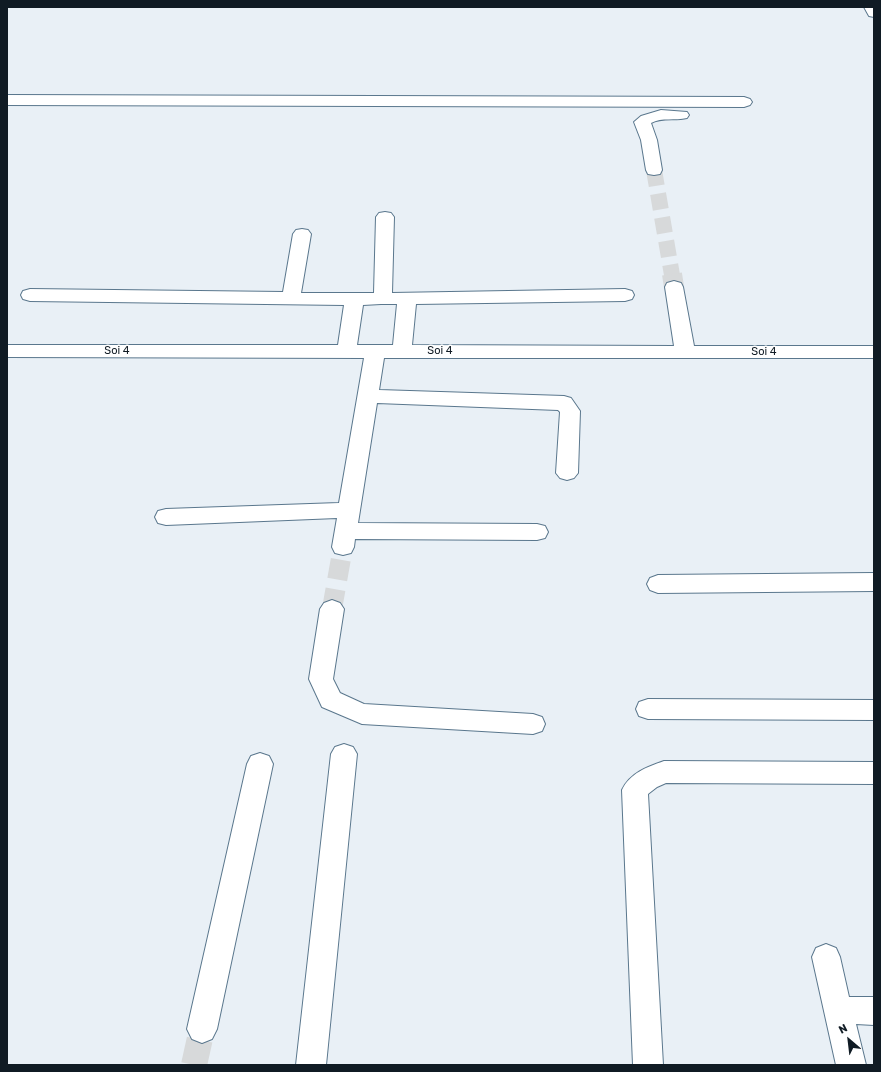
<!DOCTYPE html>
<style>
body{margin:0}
#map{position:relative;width:881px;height:1072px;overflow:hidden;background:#fafafa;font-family:Rubik,sans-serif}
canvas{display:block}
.frame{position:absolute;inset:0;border:8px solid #101b24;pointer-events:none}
.north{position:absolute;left:829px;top:1020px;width:40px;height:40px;-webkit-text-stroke:3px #fff;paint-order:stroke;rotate:332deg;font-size:11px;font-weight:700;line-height:16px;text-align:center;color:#101b24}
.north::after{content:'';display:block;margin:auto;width:14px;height:18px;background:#101b24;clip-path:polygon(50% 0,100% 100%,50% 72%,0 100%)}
</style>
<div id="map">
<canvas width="881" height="1072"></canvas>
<div class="frame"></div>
<div class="north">N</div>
</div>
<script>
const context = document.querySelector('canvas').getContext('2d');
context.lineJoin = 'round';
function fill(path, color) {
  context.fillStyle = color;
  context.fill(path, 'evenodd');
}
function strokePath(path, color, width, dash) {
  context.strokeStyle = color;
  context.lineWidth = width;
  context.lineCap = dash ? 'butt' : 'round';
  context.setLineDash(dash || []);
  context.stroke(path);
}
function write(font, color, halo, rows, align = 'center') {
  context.font = font + ' Rubik,sans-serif';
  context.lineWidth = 3;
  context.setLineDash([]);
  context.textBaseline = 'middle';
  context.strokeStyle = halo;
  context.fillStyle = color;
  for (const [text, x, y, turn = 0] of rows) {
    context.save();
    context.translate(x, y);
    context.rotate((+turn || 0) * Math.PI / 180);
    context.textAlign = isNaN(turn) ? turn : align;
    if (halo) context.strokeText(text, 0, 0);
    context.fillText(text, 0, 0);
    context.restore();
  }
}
const built = new Path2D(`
 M7,7H874V1065H7Z`);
const minorTunnelFar2 = new Path2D(`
 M654,170L672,275`);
const minorTunnelFar1 = new Path2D(`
 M672,274L674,287
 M332,609L343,547`);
const minorTunnel = new Path2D(`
 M194,1065L202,1029`);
const minor = new Path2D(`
 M864,7H874V17L869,16Z
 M7,95L744,97L750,99L752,102L750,105L744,107L7,105Z
 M661,110L687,112L689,115L687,118C675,121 662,117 651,123L657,140L662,170L660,174L654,175L648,174L646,170L641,140L634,122L641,116Z
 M385,212L391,213L394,217L392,293L625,289L632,291L634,295L632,299L625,301L416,304L412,345L674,346L665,287L667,283L674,281L681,283L683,287L694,346H874V358H384L379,390L564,396L571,398L580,411L578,473L574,478L567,480L560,478L556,473L560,412L558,410L377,403L358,523L537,524L545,526L548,532L545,538L537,540L355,539L354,547L351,553L343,555L335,553L332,547L337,518L166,525L158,523L155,517L158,511L166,509L339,503L364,358L7,357V345H338L344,305L30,301L23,299L21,295L23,291L30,289L283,292L293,234L296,230L302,229L308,230L311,234L301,293H374L376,217L379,213ZM381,304H397L393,345H357L363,305Z
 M874,573V591L658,593L650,590L647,584L650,578L658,575Z
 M332,600L340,603L344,609L333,679L340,693L364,704L533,714L542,717L545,724L542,731L533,734L362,724L322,707L309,679L320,609L324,603Z
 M648,699L874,700V720L648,719L639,716L636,709L639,702Z
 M344,744L353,747L357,754L326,1065H296L331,754L335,747Z
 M260,753L269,756L273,764L217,1029L212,1039L202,1043L192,1039L187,1029L247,764L251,756Z
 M664,761L874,762V784L666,783L657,787L648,794L663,1065H633L622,790C630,773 647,767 664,761Z
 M826,944L836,948L840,957L849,997H874V1025L856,1024L866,1065H836L812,957L816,948Z`);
const streetNames = [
 ["Soi 4",117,351],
 ["Soi 4",440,351],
 ["Soi 4",764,352]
];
fill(built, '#e9f0f6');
strokePath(minorTunnelFar2, '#d7d9da', 16, [16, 8]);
strokePath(minorTunnelFar1, '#d7d9da', 20, [20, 10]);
strokePath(minorTunnel, '#d7d9da', 26, [26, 13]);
strokePath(minor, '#5a778d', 2);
fill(minor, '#fff');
write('11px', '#101b24', '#fff', streetNames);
</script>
